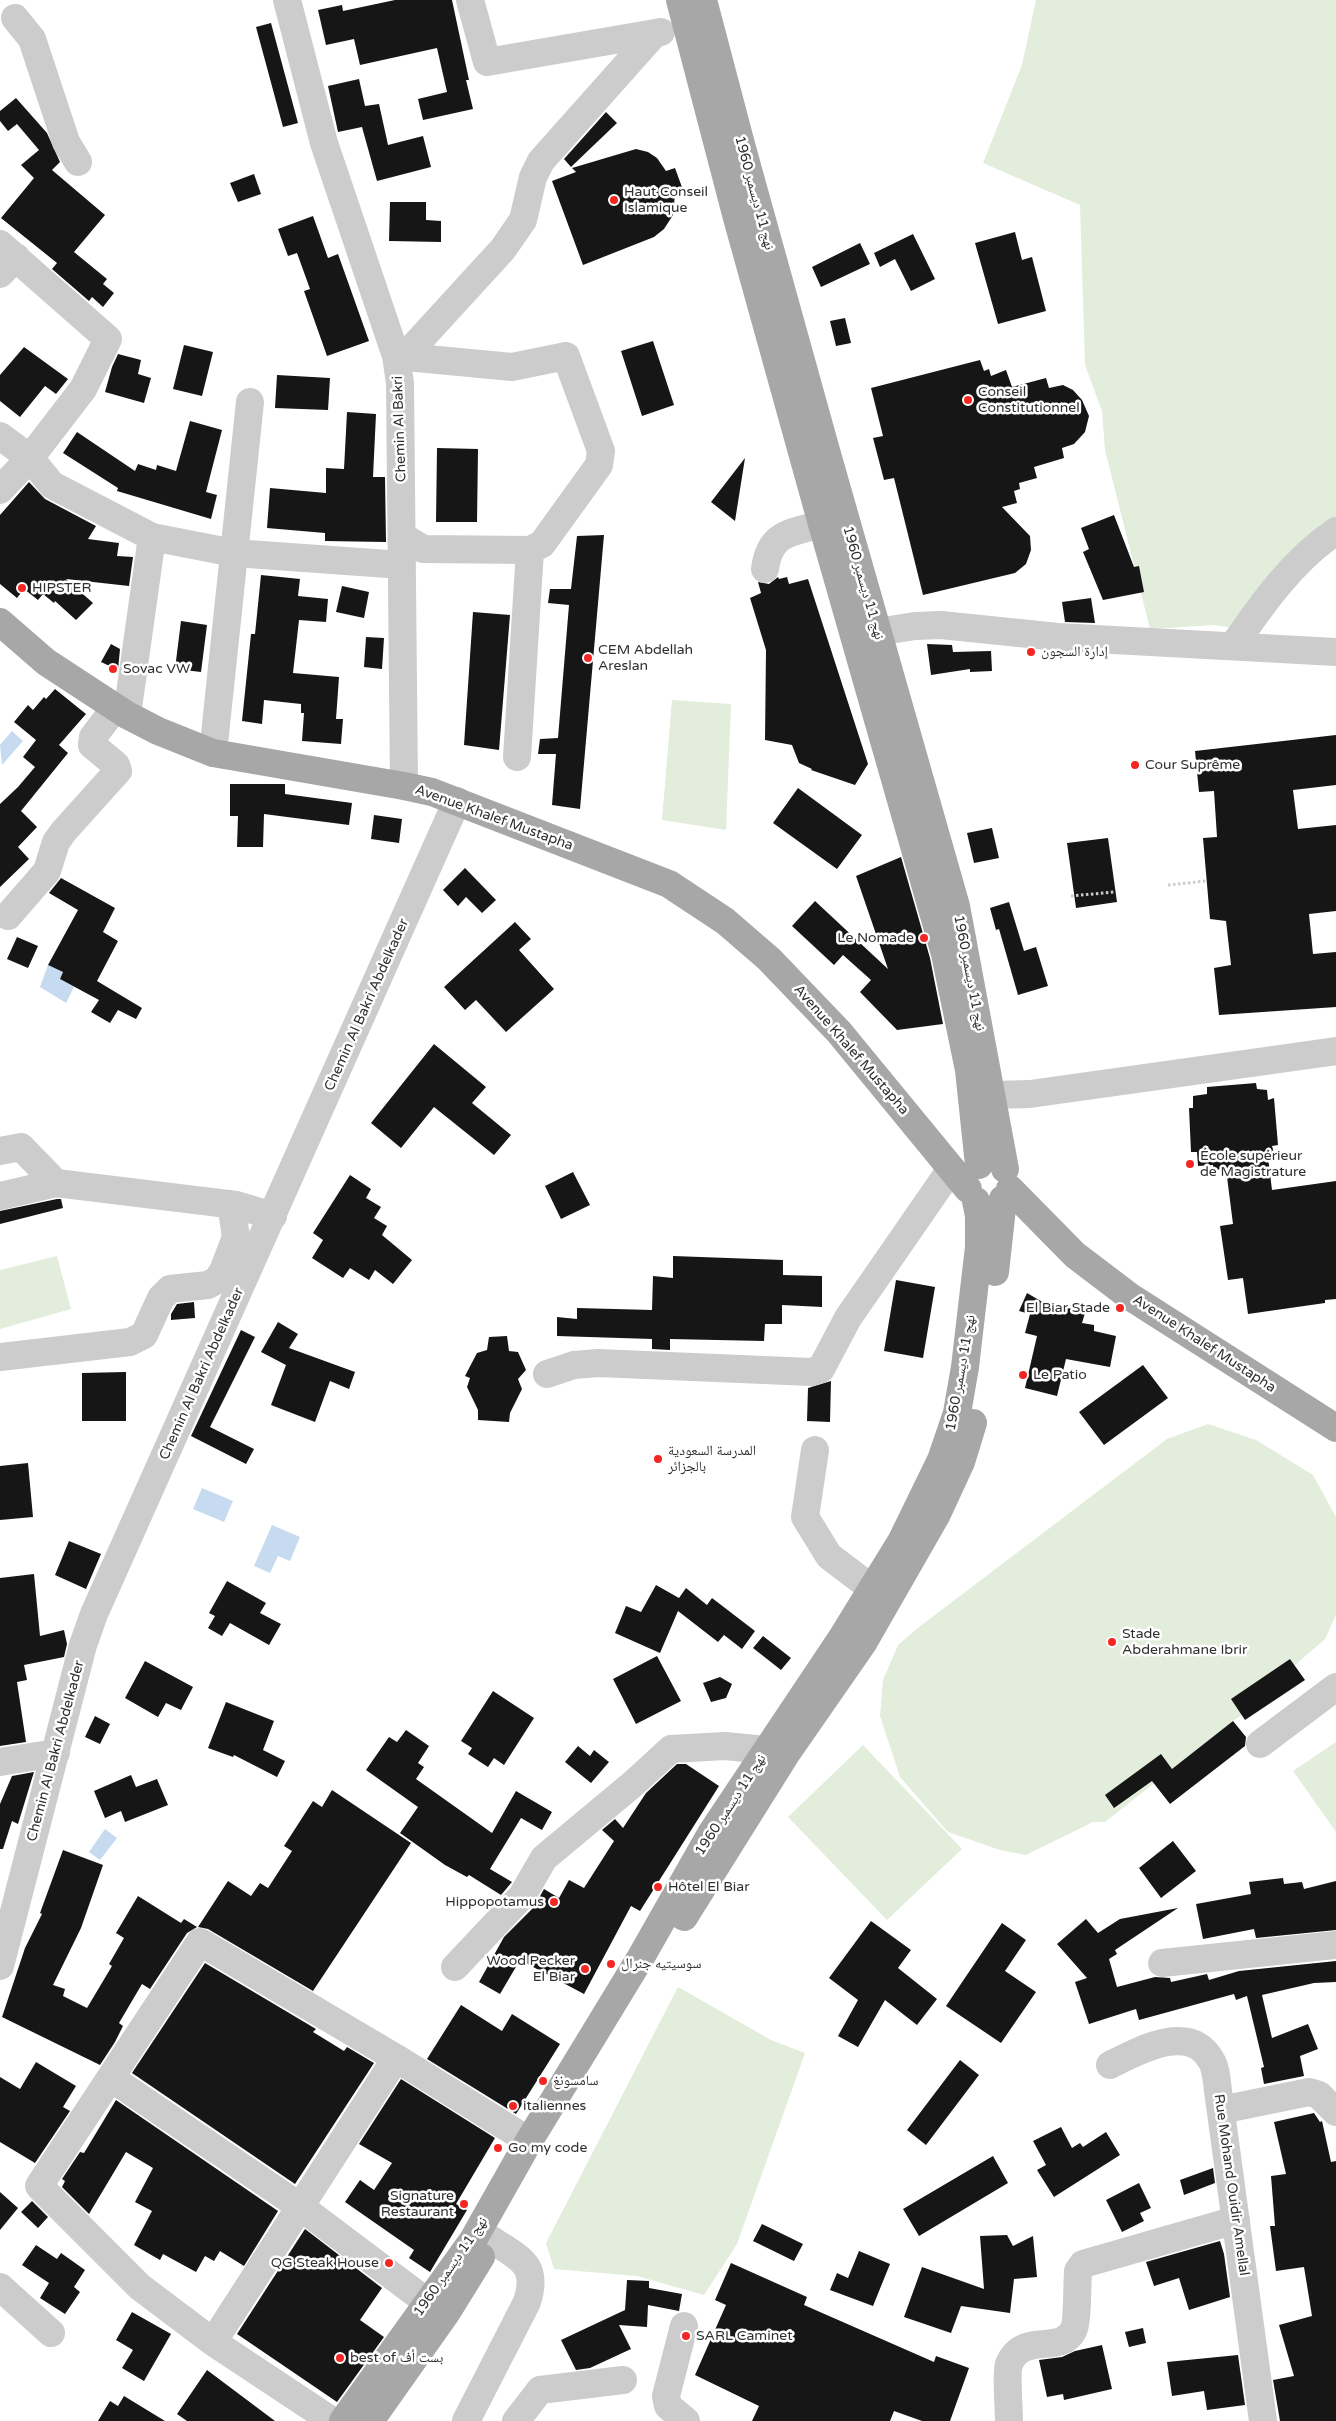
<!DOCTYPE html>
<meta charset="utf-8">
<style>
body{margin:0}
canvas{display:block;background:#fff}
</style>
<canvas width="1336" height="2421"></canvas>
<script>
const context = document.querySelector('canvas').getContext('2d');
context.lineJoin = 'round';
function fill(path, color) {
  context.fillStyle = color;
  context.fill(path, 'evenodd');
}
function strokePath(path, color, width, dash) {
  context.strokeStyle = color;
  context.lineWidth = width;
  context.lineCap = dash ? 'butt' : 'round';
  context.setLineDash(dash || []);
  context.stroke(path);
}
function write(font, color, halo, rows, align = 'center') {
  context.font = font + ' "Varela Round","Noto Naskh Arabic",sans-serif';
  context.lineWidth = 5;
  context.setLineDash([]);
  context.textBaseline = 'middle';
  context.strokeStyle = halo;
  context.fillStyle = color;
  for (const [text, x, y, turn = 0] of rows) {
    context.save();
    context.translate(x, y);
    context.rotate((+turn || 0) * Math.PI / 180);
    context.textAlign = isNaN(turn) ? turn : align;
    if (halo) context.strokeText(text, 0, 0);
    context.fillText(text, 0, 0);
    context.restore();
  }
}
const green = new Path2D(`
 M1036,0H1336V526L1234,628L1215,625L1150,629L1105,450L1102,411L1085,365L1080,205L983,163L1022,65Z
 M672,700L731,704L726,830L662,820Z
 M57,1256L71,1309L0,1329V1270Z
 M1208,1424L1256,1440L1313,1475L1336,1517V1615L1325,1639L1278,1680L1280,1689L1233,1721L1105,1822H1093L1026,1855L1000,1850L948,1832L900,1777L880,1716L883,1680L898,1645L919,1627L1167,1439Z
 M1336,1742V1832L1293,1771Z
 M863,1745L962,1849L887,1920L788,1817Z
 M678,1987L771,2040L805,2053L737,2244L704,2295L637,2276L554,2269L546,2243Z`);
const water = new Path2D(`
 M12,731L23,741L2,765L0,745Z
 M48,965L63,972L60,979L74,987L66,1003L40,987Z
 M202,1488L233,1501L224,1522L193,1509Z
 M272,1525L300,1537L290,1561L278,1556L270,1573L254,1566Z
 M105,1829L117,1838L100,1860L89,1852Z`);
const building = new Path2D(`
 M395,0H452L469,80H466L473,109L423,120L418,99L447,92L437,48L360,65L354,39L326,45L318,10L342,5L343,11Z
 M271,23L298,123L283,127L256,27Z
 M359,79L365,106L379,104L388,145L423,136L431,167L377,181L362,127L338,132L328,86Z
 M16,98L47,133L60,162L52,170L105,215L74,252L107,279L103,284L114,293L103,307L92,297L89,301L52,269L57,263L1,218L34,178L21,165L39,150L17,124L8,131L0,121V111Z
 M606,112L617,123L571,167L564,159Z
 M636,149L648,152L657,158L666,171L675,168L683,190L675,194L673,215L664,229L654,237L583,265L552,181L576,172L572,168Z
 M254,174L261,194L238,202L230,183Z
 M390,202H426V220L441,221V242L389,241Z
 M313,216L328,258L338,254L369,341L327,356L304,291L310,289L297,253L288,256L278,229Z
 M1015,232L1022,260L1032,257L1046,311L998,324L975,243Z
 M913,234L935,279L911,291L895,259L880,267L874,253Z
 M860,243L870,264L821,287L812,267Z
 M845,318L851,343L836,346L830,321Z
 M653,341L674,405L642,416L621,351Z
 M184,345L213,352L202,396L173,389Z
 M24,347L68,379L56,394L45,386L20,417L0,401V375Z
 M118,354L141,360L138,374L151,378L144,403L105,392L112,367Z
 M980,360L984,371L989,369L991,376L1006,370L1012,387L1046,378L1049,388L1063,385L1073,390L1082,400L1089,416L1085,432L1074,444L1062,448L1064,458L1034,467L1037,478L1019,483L1020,489L1014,491L1017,503L1002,507L1030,536L1031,550L1026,564L1015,573L923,595L894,478L884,480L873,438L883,436L871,388Z
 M277,375L330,378L328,410L275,408Z
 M347,412L376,414L373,477H385L386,542L325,541V533L267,528L270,488L326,493V468L344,469Z
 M190,421L222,430L206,492L217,495L211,519L117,491L118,488L63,453L77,432L135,471L138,464L156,470L157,465L176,471Z
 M437,448L478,449L477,522H436Z
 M745,458L735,521L711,502Z
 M29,482L45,499L96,526L88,539L119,543L117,556L133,557L129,586L66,579L93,603L76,620L55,601L54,603L43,594L38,600L24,589L17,598L0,584V515Z
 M1114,515L1134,567L1139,566L1144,592L1103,600L1083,552L1089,549L1081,528Z
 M604,535L580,809L552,805L556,754H538L540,739L558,738L569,605L548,603L550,589H571L577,536Z
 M261,575L300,579L298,596L328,599L326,622L299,620L293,673L339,677L336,719H343L341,744L302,741L304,713H301V704L264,700L262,724L242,721L251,634H255Z
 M778,577L779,579L787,577L789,584L808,579L868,764L855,785L811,770L812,769L799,763L792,745L765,740L766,650L750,598L761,593L758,582L769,584Z
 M342,586L369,592L364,618L336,612Z
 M1091,598L1095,623L1065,622L1062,602Z
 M473,612L510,615L499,750L464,745Z
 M181,621L207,625L201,672L175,669Z
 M366,637L384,638L382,669L364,667Z
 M111,644L120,649L118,670L101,662Z
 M927,644L952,645L953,652L991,651L992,671L970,672V669L931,675Z
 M55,689L86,714L59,745L68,753L21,811L37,827L18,847L29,859L0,887V804L18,787L35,767L23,757L36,740L14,722L28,705L33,710L44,697L46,699Z
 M1336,735V785L1293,790L1298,829L1336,825V911L1309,914L1313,954L1336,952V1007L1219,1015L1214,968L1231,965L1226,921L1210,919L1203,838L1217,837L1214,791L1199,792L1195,751Z
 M230,784H285V794L352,803L349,825L264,814L263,847H237L238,816H230Z
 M798,788L862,835L837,869L773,823Z
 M374,815L402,819L399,843L371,839Z
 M992,828L999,858L974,863L967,833Z
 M1108,838L1117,902L1076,908L1067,843Z
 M901,857L930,958L943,1024L897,1030L860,992L871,980L843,955L834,965L792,926L815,901L888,969L856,876Z
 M465,868L496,900L482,913L466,897L458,906L443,890Z
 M61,878L115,908L103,932L118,941L97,981L142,1008L136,1019L118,1010L110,1023L91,1012L99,1000L60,979L63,972L48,965L78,910L49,893Z
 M1009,902L1024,951L1036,947L1048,986L1018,995L999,929L996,930L990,908Z
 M515,922L531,939L519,950L554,989L506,1032L476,1000L465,1010L444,987Z
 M17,937L38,946L28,968L7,959Z
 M434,1044L486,1087L472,1103L511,1135L494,1155L434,1107L401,1148L371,1123Z
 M1256,1083L1257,1089L1267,1090L1268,1100L1274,1098L1278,1145L1272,1146L1275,1156L1268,1157L1272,1190L1336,1181V1299L1325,1300V1303L1248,1314L1243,1278L1228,1280L1220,1226L1233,1224L1226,1169L1213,1170V1165L1198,1166L1197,1152H1191L1189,1108H1193V1096L1207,1094V1087Z
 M573,1172L590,1205L561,1219L545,1186Z
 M350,1175L371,1189L366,1198L381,1207L374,1218L387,1226L382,1235L412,1260L393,1284L375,1270L369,1280L350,1268L343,1278L312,1258L323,1240L313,1233Z
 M57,1199H61L63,1208L0,1224V1211Z
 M673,1256L783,1260V1275L822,1276V1307L782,1305V1324H765L764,1341L670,1339V1350L652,1349V1339L557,1336V1317L577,1319V1308L652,1310L653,1276L673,1278Z
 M896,1280L935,1287L923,1358L884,1351Z
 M1027,1293L1063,1314L1065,1307L1085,1313L1082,1323L1094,1325V1331L1116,1336L1110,1367L1066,1359L1057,1396L1025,1388L1037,1336L1025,1333L1030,1314L1019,1311Z
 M194,1302L195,1318L171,1320V1314L177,1304Z
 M278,1322L298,1334L289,1348L355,1372L349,1389L330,1381L315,1422L271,1405L286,1365L261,1352Z
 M241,1330L255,1337L210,1427L254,1449L246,1464L191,1436Z
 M507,1336L509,1351L518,1352L526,1370L518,1379L522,1389L510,1413L509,1422L478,1420V1410L467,1387L470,1378L465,1376L477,1353L487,1350L489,1337Z
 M1143,1365L1168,1398L1104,1445L1079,1412Z
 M126,1372V1421H82V1373Z
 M831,1381L830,1422L807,1421L808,1388Z
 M28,1463L33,1517L0,1520V1466Z
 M69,1541L101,1554L86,1589L55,1575Z
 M34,1574L40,1636L64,1630L67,1644L64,1657L24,1665L27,1680L17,1682L26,1742L0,1746V1578Z
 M227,1581L266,1603L260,1613L281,1624L269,1645L230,1623L222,1636L208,1628L215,1616L209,1613Z
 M656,1585L679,1598L686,1588L707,1605L712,1598L755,1631L742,1649L724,1635L718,1642L678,1611L660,1653L615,1633L626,1606L641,1612Z
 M763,1636L791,1658L781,1670L753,1648Z
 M657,1656L681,1701L636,1724L613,1679Z
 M1290,1659L1305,1680L1245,1720L1231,1699Z
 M145,1661L193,1687L181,1710L166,1703L158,1717L125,1698Z
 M720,1677L732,1684L726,1698L711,1702L703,1683Z
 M493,1691L534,1718L504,1765L494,1758L488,1767L468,1754L472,1748L461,1741Z
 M226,1702L274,1721L263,1750L285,1761L277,1777L234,1755L233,1757L208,1748Z
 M95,1716L110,1724L100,1744L85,1737Z
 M1233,1721L1246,1737L1245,1746L1170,1804L1152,1781L1114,1808L1105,1795L1161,1754L1172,1769Z
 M406,1730L429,1746L418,1763L424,1767L416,1779L492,1833L516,1791L552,1812L542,1830L521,1818L490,1869L512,1882L501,1895L469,1875L467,1877L445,1865L400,1833L418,1807L366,1770L389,1737L397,1742Z
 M578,1746L590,1756L594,1750L609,1762L591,1783L565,1762Z
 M677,1764H686L719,1786L640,1911L631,1906L584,1994L520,1960L500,1994L479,1982L504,1937L534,1907L544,1889L559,1898L569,1880L584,1888L614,1841L602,1830L615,1819L623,1828L646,1793Z
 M34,1772L18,1824L12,1821L3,1849H0V1804L12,1776Z
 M131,1775L136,1787L157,1779L168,1805L125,1822L121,1811L105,1818L94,1791Z
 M332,1790L411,1843L313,1991L208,1929L198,1927L228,1881L251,1896L260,1883L268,1888L292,1851L284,1846L313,1801L322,1807Z
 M1173,1841L1196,1871L1161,1898L1139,1868Z
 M63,1850L103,1865L81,1928L53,1985L65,1989L63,1996L87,2008L112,1966L109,1964L124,1938L116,1933L138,1896L181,1923L184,1919L197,1927L187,1933L150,1989L142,1984L119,2023L123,2026L115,2042L100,2065L2,2017L25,1948L42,1914L40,1913Z
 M1283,1878L1284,1884L1302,1882L1304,1889L1336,1881V1930L1256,1938L1254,1929L1203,1939L1196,1904L1251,1894L1249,1882Z
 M1178,1908L1115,1950L1117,1954L1109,1959L1117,1987L1155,1977L1170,1978L1171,1982L1207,1974L1209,1980L1239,1971L1336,1961V1982L1314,1983L1262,1995L1272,2038L1308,2024L1318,2049L1300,2056L1304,2076L1264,2084L1261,2068L1264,2067L1247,1996L1236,2000L1234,1994L1139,2020L1136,2009L1089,2024L1075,1982L1087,1978L1057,1944L1086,1919L1098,1933L1120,1919Z
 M871,1921L911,1950L898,1968L937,1999L917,2025L885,2000L858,2047L838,2036L858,2000L829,1978Z
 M1002,1923L1026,1940L1005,1971L1036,1992L1001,2043L946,2006Z
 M205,1963L316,2029L313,2032L344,2051L347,2047L374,2063L295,2184L132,2073Z
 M461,2005L502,2031L512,2014L560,2044L516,2114L427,2059Z
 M960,2060L979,2075L926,2145L907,2130Z
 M36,2062L76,2086L63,2107L70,2111L35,2163L0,2142V2077L20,2089Z
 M401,2079L495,2138L456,2204L467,2210L430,2272L409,2258L414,2250L345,2202L360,2180L374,2190L392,2163L359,2144Z
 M116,2100L278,2211L244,2266L220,2251L214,2261L205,2256L196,2272L163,2254L160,2260L134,2245L152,2211L135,2202L153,2168L126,2152L89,2214L62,2187L65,2181L62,2179L80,2152L84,2153Z
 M1314,2113L1320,2122L1322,2121L1331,2162L1336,2161V2421H1280L1273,2380L1294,2376L1279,2325L1312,2316L1304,2267L1276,2271L1270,2226H1275L1271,2176L1286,2174L1274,2122Z
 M1061,2127L1072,2148L1080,2143L1083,2147L1106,2132L1120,2155L1054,2197L1037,2170L1046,2165L1033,2141Z
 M993,2156L1008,2183L919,2236L903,2209Z
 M1213,2168L1215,2183L1184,2195L1180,2180Z
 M1139,2183L1151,2208L1140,2213L1144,2221L1122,2232L1106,2200Z
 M0,2192L18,2208L0,2230Z
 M32,2201L48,2217L38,2228L21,2212Z
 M762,2224L803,2244L794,2261L753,2241Z
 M305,2229L382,2288L360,2320L384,2337L337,2402L237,2334Z
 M1007,2235L1013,2246L1033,2236L1037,2277L1014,2279L1010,2313L961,2306L951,2333L904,2317L922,2267L984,2289L980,2236Z
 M1220,2241L1224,2254L1230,2297L1189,2310L1179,2278L1154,2286L1146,2262Z
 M36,2245L57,2259L61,2253L85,2270L74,2287L80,2292L65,2314L40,2298L49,2283L22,2265Z
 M859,2251L890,2264L873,2306L830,2290L837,2273L848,2278Z
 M731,2263L807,2297L804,2305L934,2362L936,2356L969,2368L950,2421H922L894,2411L890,2421H752L759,2406L695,2375L726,2305L715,2300Z
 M627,2280L649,2281V2288L682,2294L679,2311L648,2305L647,2327L619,2325L631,2349L590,2368L576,2370L561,2340L625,2310Z
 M132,2312L171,2334L144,2381L122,2368L133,2350L116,2340Z
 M1143,2328L1146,2343L1129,2347L1125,2332Z
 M1102,2345L1112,2389L1064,2400L1063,2394L1047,2397L1039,2360L1062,2357L1075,2351Z
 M1238,2355L1245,2405L1207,2410L1204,2391L1172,2396L1167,2362Z
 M207,2370L275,2421H187L177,2414Z
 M124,2396L165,2421H98L110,2401L118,2406Z`);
const path = new Path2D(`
 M1168,885L1206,881
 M1071,896L1114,892`);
const minor = new Path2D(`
 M287,0L324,143L396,356L400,383L404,786
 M470,0L487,62L661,32
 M15,18L32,39L66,142L78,162
 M0,244L108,339L83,389L30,458L0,490
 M0,274L16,257
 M396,356L512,367L566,356L601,451L599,465L542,544L530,550L423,549L402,536
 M405,356L503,249L523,220L533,177L541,161L655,33
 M0,436L30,458L52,485L152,537L234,553L402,565
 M765,569C770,532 791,533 822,524
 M877,632L915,626L941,625L1058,637L1336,652
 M1233,646C1263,603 1292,561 1336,531
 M127,715L152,537
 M213,753L250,402
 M517,757L530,550
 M8,916L47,871L56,842L64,831L118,771L116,765L92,745L93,737L115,708
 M992,1095L1030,1094L1336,1051
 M0,1151L21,1147L56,1183
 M0,1196L56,1183L236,1205L273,1216
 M0,1357L130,1342L144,1335L161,1298L170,1289L208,1285L217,1280L223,1271L236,1237L231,1204
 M547,1374L574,1365L598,1363L811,1372L821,1369L848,1318L951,1169
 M815,1450L805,1517L829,1556L862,1581L874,1587
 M1260,1744L1336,1687
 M0,1762L56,1753
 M1162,1963L1336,1945
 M0,1966L83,1645L94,1614L457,801
 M455,1967L522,1896L544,1858L634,1783L671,1749L725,1746L766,1750
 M1110,2065C1138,2051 1189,2022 1211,2060C1217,2069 1217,2087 1219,2098L1263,2421
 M111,2078L302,2208L427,2302
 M1221,2110L1309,2092L1319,2095L1336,2112
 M0,2287L51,2333
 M684,2326L666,2396L668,2406L686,2421
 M213,2342L396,2058
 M332,2421L213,2342L140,2287L39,2186L200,1942L396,2058L529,2141
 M466,2421L527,2302C539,2264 520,2259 492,2240
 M516,2421L540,2390L623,2380
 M1009,2421C1009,2410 1006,2372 1009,2364C1023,2331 1060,2355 1073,2331C1078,2323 1077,2283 1078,2271L1083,2264L1236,2220`);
const major = new Path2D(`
 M680,0L737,218L822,524L945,954L969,1070L979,1165
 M703,0L742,148L825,447L956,906L1005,1169
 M0,622L46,662L127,715L158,731L213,753L404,786L432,792L669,884L725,921L769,959L839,1032L968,1189
 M1010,1189L1075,1255L1129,1296L1336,1428
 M995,1272L1003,1199
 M684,1917L786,1754L863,1643L937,1514L961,1462L973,1423
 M343,2421L473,2240L529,2141L641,1957L712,1832L841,1639L902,1540L941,1460L957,1413L965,1367L979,1247V1216L976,1201
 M370,2421L447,2312L481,2257`);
const markers = [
 [614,200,5,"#f42622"],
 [968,400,5,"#f42622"],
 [22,588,5,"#f42622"],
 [1031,652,5,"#f42622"],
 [588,658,5,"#f42622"],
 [113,669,5,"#f42622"],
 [1135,765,5,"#f42622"],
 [924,938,5,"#f42622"],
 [1190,1164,5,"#f42622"],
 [1120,1308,5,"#f42622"],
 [1023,1375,5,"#f42622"],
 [658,1459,5,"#f42622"],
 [1112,1642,5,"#f42622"],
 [658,1887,5,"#f42622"],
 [554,1902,5,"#f42622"],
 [611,1964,5,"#f42622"],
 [585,1969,5,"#f42622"],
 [543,2081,5,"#f42622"],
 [513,2106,5,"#f42622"],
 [498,2148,5,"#f42622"],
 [464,2204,5,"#f42622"],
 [389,2263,5,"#f42622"],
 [686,2336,5,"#f42622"],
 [340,2358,5,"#f42622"]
];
const poiNames = [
 ["Haut Conseil",624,192],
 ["Islamique",624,208],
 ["Conseil",978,392],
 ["Constitutionnel",978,408],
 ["HIPSTER",32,588],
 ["CEM Abdellah",598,650],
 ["Areslan",598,666],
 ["إدارة السجون",1041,652],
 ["Sovac VW",123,669],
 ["Cour Suprême",1145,765],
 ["Le Nomade",914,938,"right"],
 ["École supérieur",1200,1156],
 ["de Magistrature",1200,1172],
 ["El Biar Stade",1110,1308,"right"],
 ["Le Patio",1033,1375],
 ["المدرسة السعودية",668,1451],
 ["بالجزائر",668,1467],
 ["Stade",1122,1634],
 ["Abderahmane Ibrir",1122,1650],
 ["Hôtel El Biar",668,1887],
 ["Hippopotamus",544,1902,"right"],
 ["Wood Pecker",575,1961,"right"],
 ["El Biar",575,1977,"right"],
 ["سوسيتيه جنرال",621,1964],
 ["سامسونغ",553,2081],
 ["italiennes",523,2106],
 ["Go my code",508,2148],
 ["Signature",454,2196,"right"],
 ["Restaurant",454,2212,"right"],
 ["QG Steak House",379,2263,"right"],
 ["SARL Caminet",696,2336],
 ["best of بست أف",350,2358]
];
const streetNames = [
 ["نهج 11 ديسمبر 1960",754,193,75],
 ["Chemin Al Bakri",400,429,-92],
 ["نهج 11 ديسمبر 1960",863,583,74],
 ["Avenue Khalef Mustapha",494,818,20],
 ["نهج 11 ديسمبر 1960",969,973,79],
 ["Chemin Al Bakri Abdelkader",367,1005,-66],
 ["Avenue Khalef Mustapha",851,1050,49],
 ["Avenue Khalef Mustapha",1204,1344,33],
 ["نهج 11 ديسمبر 1960",961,1373,-80],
 ["Chemin Al Bakri Abdelkader",202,1374,-66],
 ["Chemin Al Bakri Abdelkader",56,1751,-75],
 ["نهج 11 ديسمبر 1960",731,1805,-57],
 ["Rue Mohand Ouidir Amellal",1231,2185,82],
 ["نهج 11 ديسمبر 1960",451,2267,-55]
];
fill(green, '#e3eddb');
fill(water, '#c6dbef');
fill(building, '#161616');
strokePath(path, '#ccc', 3, [2.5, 2.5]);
strokePath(minor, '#ccc', 28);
strokePath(major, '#a7a7a7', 28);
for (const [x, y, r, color] of markers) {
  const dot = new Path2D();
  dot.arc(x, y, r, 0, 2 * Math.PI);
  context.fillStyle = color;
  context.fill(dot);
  strokePath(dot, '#fff', 2);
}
write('14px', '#2f2f2f', '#fff', poiNames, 'left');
write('14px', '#2f2f2f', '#fff', streetNames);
</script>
